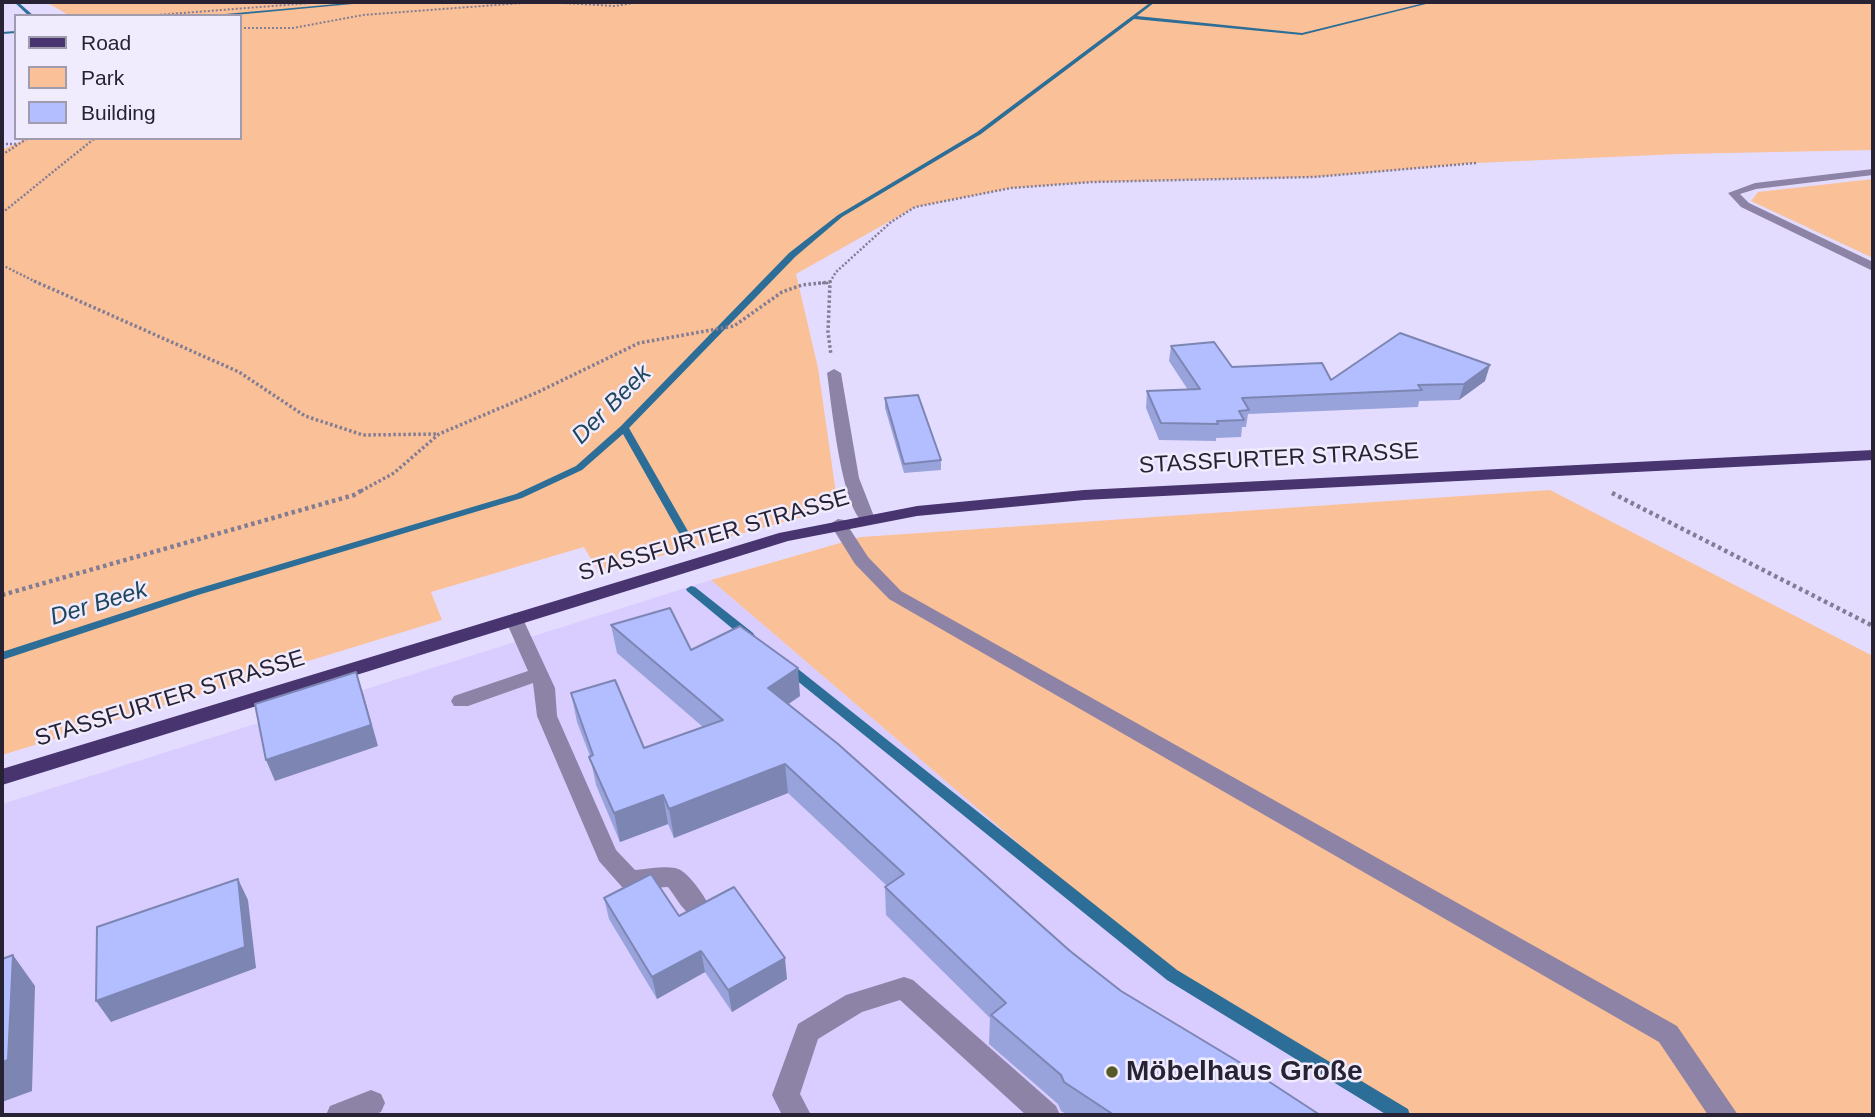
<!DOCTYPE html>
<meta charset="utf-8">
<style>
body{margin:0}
#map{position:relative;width:1875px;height:1117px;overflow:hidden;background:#e4dcff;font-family:Helvetica,sans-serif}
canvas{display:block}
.frame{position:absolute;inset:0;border:4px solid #282334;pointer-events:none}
.legend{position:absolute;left:14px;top:14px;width:228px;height:126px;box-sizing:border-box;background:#f0ecfe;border:2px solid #a09cad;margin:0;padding:9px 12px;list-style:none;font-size:21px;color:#282334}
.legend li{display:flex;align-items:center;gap:14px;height:35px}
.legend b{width:35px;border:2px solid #a09cad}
</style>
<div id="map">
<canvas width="1875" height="1117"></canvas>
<div class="frame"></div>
<ul class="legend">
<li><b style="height:9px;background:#483570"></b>Road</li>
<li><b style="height:19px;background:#fac097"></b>Park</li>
<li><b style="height:19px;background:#b2beff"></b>Building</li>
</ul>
</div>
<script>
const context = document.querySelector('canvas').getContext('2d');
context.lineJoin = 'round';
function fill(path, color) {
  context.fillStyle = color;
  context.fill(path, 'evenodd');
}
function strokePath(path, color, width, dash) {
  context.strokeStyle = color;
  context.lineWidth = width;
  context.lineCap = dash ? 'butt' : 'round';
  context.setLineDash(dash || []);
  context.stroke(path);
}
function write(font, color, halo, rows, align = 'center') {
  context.font = font + ' Helvetica,sans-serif';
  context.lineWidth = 5;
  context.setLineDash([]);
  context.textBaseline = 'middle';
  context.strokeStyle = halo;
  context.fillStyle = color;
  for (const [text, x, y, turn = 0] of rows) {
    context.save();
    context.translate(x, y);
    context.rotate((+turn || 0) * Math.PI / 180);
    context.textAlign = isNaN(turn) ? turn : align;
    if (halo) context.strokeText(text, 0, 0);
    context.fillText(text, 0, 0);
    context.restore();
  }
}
const built = new Path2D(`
 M711,580L1172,975L1402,1115H2V804Z`);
const green = new Path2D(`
 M46,2H1873V150L1679,154L1476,163L1314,177L1092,182L1011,188L915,207L796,274L818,368L838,507L599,573L584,547L431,592L442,620L2,755V150L28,138H240V16H70Z
 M1873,179V258L1751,201L1758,192Z
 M1550,490L1873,656V1115H1402L1172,975L711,580L861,537Z`);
const stream = new Path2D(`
 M14,2H18L34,16H29Z
 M359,2H374L224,16H203Z
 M1151,2H1155L1137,16L1302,33L1428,2H1434L1302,35L1134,19L981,134L842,217L795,257L629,428L693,540L692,542L688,543L683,540L623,434L582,470L522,498L198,595L2,660V652L190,591L516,494L576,466L621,426L789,253L838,215L977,132Z
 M16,31V33L2,34V32Z
 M691,586L695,587L753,633L755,636L753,639H745L687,591L686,589Z
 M789,664L793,665L1177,970L1408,1109L1410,1115H1387L1167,980L785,671L783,668L785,665Z`);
const pathFar3 = new Path2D(`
 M545,2L615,6L640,2
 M144,16L324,2
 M240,28H293L363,15L536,2`);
const pathFar2 = new Path2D(`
 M2,144H18
 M2,155L28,138
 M2,213L95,138
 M2,265L38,283
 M830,282L836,272L891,222L915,207L1011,188L1092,182L1314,177L1476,163
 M818,283H830`);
const pathFar1 = new Path2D(`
 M34,281L239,372L305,416L363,435L438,434
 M361,491L394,473L439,434L538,392L639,343L734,326L782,292L802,285L830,282L828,332L831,355`);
const path = new Path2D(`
 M1612,493L1873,626
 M2,595L354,495L364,489`);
const minor = new Path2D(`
 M1873,169V175L1756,189L1740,194L1749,203L1873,262V271L1741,207L1728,193L1755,183Z
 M834,369L841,373L859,478L875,519L867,524C842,518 831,399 827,373Z
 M838,519L844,520L868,557L901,591L1677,1026L1738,1115H1708L1659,1042L889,599L855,564L830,524Z
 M514,613L523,619L555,688L557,716L616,850L635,870C648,869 663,866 675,868C688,870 705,897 711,909L707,916C688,923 679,901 668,887L630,889L622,887L599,861L537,716L533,683L468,706H454L451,701L454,696L528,671L505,619Z
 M904,977L913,980L1056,1106L1060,1115H1026L900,1000L862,1012L818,1039L800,1094L811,1115H782L772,1095L798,1024L846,995Z
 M371,1090L381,1094L385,1103L381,1112L373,1115H326L330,1106Z`);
const major = new Path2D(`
 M1873,450V460L1084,500L917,516L788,541L2,785V769L779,533L917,506L1084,490Z`);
const wall = new Path2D(`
 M1171,346L1232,367L1331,380L1485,381L1459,400L1419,401L1418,407L1248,414L1246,427H1242L1241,437L1216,438V441L1159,440L1146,408L1147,391L1188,390L1169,361Z
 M885,398L941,460V470L904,473L885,408Z
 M611,625L691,650L800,696L788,704L1070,951L1121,991L1320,1115H1068L1061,1111L1058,1104L989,1044L990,1018L886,915L885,887L887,886L788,793L674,838L668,824L620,842L596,785L590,756L577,722L571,693L644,748L703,727L617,653Z
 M604,898L679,916L787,979L732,1012L705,972L657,999L609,919Z`);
const shadedWall = new Path2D(`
 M1490,365L1485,381L1459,400L1464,384Z
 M798,668L800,696L771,716L768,688Z
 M356,672L363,693L378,746L275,781L266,760Z
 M785,764L788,793L674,838L669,809Z
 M663,795L668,824L620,842L614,813Z
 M238,879L248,900L256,968L111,1022L96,1001Z
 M701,951L705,972L657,999L652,977Z
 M13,955L35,986L32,1091L2,1102V1062Z
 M785,958L787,979L732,1012L728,990Z`);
const building = new Path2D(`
 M1400,333L1490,365L1464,384L1418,385L1422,390L1242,398L1249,410L1239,411L1244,420L1217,421L1218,424L1161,423L1147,391L1200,389L1171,346L1214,342L1232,367L1322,363L1331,380Z
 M918,395L941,460L904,464L885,398Z
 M670,608L691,650L740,626L798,668L768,688L838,744L1070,951L1121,991L1239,1062L1320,1115H1114L1064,1082L1061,1075L991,1015L1006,1003L885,887L904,874L785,764L669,809L663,795L614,813L589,757L593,755L571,693L615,680L644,748L723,720L611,625Z
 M356,672L371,725L266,760L255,704Z
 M651,874L679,916L734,887L785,958L728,990L701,951L652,977L604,898Z
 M238,879L245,947L96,1001L97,927Z
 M13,955L8,1060L2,1062V959Z`);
const markers = [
 [1112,1072,7,"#545b29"]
];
const streetNames = [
 ["STASSFURTER STRASSE",1279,459,-3],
 ["STASSFURTER STRASSE",714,536,-16],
 ["STASSFURTER STRASSE",170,699,-17]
];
const waterNames = [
 ["Der Beek",612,405,-45],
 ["Der Beek",99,604,-17]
];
const nearPoinames = [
 ["Möbelhaus Große",1126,1072]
];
fill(built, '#d9ccff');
fill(green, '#fac097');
fill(stream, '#2c6e97');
strokePath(pathFar3, '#827c95', 2, [2, 2]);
strokePath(pathFar2, '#827c95', 2.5, [2, 2]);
strokePath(pathFar1, '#827c95', 3.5, [2.5, 2.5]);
strokePath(path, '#827c95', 4.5, [3.5, 3.5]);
fill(minor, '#8c83a6');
fill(major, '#483570');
fill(wall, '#99a3db');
fill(shadedWall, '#7d85b2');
fill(building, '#b2beff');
strokePath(building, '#7d85b2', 2);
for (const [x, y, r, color] of markers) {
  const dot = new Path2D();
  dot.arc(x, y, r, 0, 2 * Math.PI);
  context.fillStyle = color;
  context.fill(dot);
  strokePath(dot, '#f0ecfe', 2.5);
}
write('23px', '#282334', '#f0ecfe', streetNames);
write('italic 24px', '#20475d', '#f0ecfe', waterNames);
write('bold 28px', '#282334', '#f0ecfe', nearPoinames, 'left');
</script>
